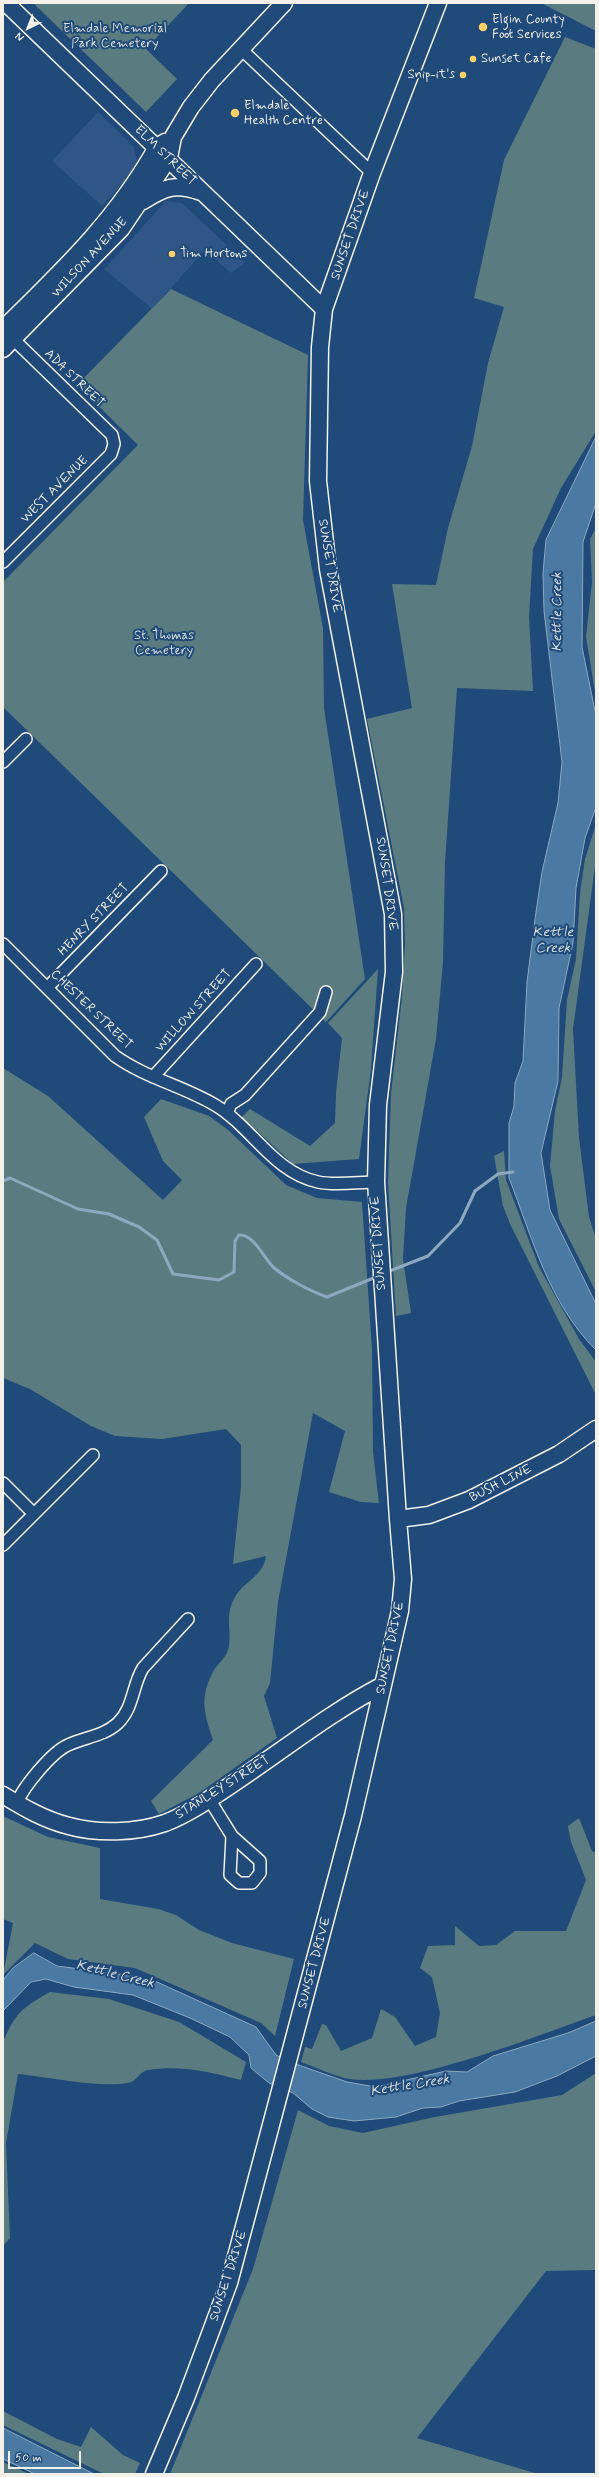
<!DOCTYPE html>
<style>
body{margin:0}
#map{position:relative;width:599px;height:2477px;overflow:hidden;background:#1f4a7a;font-family:Mynerve,sans-serif}
canvas{display:block}
.frame{position:absolute;inset:0;border:4px solid #f4f1e8;pointer-events:none}
.north{position:absolute;left:8px;top:8px;width:40px;height:40px;-webkit-text-stroke:3px #1f4a7a;paint-order:stroke;rotate:223deg;font-size:11px;font-weight:700;line-height:16px;text-align:center;color:#f4f1e8}
.north::after{content:'';display:block;margin:auto;width:14px;height:18px;background:#f4f1e8;clip-path:polygon(50% 0,100% 100%,50% 72%,0 100%)}
.scale{position:absolute;left:8px;top:2451px;width:73px;height:18px;box-sizing:border-box;border:2px solid #f4f1e8;border-top:0;padding-left:5px;font-size:12px;line-height:14px;white-space:nowrap;color:#f4f1e8;-webkit-text-stroke:3px #1f4a7a;paint-order:stroke}
</style>
<div id="map">
<canvas width="599" height="2477"></canvas>
<div class="frame"></div>
<div class="north">N</div>
<div class="scale">50 m</div>
</div>
<script>
const context = document.querySelector('canvas').getContext('2d');
context.lineJoin = 'round';
function fill(path, color) {
  context.fillStyle = color;
  context.fill(path, 'evenodd');
}
function strokePath(path, color, width, dash) {
  context.strokeStyle = color;
  context.lineWidth = width;
  context.lineCap = dash ? 'butt' : 'round';
  context.setLineDash(dash || []);
  context.stroke(path);
}
function write(font, color, halo, rows, align = 'center') {
  context.font = font + ' Mynerve,sans-serif';
  context.lineWidth = 4;
  context.setLineDash([]);
  context.textBaseline = 'middle';
  context.strokeStyle = halo;
  context.fillStyle = color;
  for (const [text, x, y, turn = 0] of rows) {
    context.save();
    context.translate(x, y);
    context.rotate((+turn || 0) * Math.PI / 180);
    context.textAlign = isNaN(turn) ? turn : align;
    if (halo) context.strokeText(text, 0, 0);
    context.fillText(text, 0, 0);
    context.restore();
  }
}
const built = new Path2D(`
 M98,112L134,147L138,166L102,206L52,161Z
 M166,201L182,203L245,262L231,273L205,250L152,309L104,269Z`);
const green = new Path2D(`
 M33,3H189L146,49L177,79L146,112Z
 M541,3H596V31Z
 M565,37L596,49V431L561,488L533,549L529,617L533,691L457,688L445,862L443,962L436,1039L406,1208L403,1259L411,1313L396,1316L388,1183L391,1094L402,997L405,945L404,908L367,719L412,708L392,584L436,585L448,528L472,446L488,363L504,307L474,298L504,160Z
 M171,289L308,355L303,520L323,628L324,708L365,979L326,1022L3,707V582L138,445L77,385Z
 M596,528V698L586,637L592,582L590,539Z
 M596,824V859L573,1029L579,1138L589,1217L596,1239V1292L559,1219L550,1166L555,1111L562,1077L567,1000L576,959L580,893L585,859Z
 M378,969L371,1069L359,1159L293,1164L242,1117L250,1109L310,1146L335,1123L336,1093L342,1038L328,1023Z
 M3,1068L48,1096L163,1200L182,1180L163,1161L144,1117L161,1099L209,1116L227,1129L286,1185L317,1198L362,1202L372,1349L373,1452L379,1503L361,1502L329,1492L345,1431L313,1413L278,1602L270,1683L264,1696L277,1738L199,1793L159,1814L151,1801L213,1740C204,1713 199,1697 214,1670C218,1664 226,1657 228,1650C233,1635 224,1617 234,1599C242,1582 264,1576 266,1556L233,1564L241,1487V1445L226,1429L162,1439L115,1436L91,1426L30,1389L3,1378Z
 M504,1151L506,1180L539,1267L579,1339L596,1362V1395L511,1226L503,1206L494,1156Z
 M3,1816L48,1837L100,1848V1899L158,1909L176,1915L199,1930L232,1943L294,1959L275,2036L261,2023L135,1968L68,1959L35,1943L3,1975L13,1923L3,1919Z
 M579,1818L592,1851L596,1853V2015C538,2035 402,2091 344,2078C330,2074 315,2067 301,2062L305,2047L312,2049L322,2024L326,2025L341,2051L372,2038L381,2009L395,2017L415,2046L436,2037L440,2013L432,1977L420,1968L428,1946L455,1945V1926L479,1946L496,1945L515,1931H566L586,1880L571,1842L568,1826Z
 M50,1992L109,1999L179,2022L246,2062L241,2080C208,2072 183,2065 148,2070C140,2071 136,2082 128,2083C98,2088 49,2077 18,2074L6,2143L10,2238L3,2246V2042C16,2012 22,2008 50,1992Z
 M596,2073V2270L546,2271L417,2438L538,2474H170L253,2269L298,2110L329,2126L363,2133L435,2117L562,2095Z
 M3,2411L57,2439L81,2447L91,2427L123,2455L140,2463L135,2474H104L3,2425Z
 M3,2462L29,2474H3Z`);
const water = new Path2D(`
 M596,437V503L583,542L582,647L596,716V807L585,838L576,888L573,943L559,1008L558,1081L541,1153L550,1210L596,1304V1350C549,1304 532,1237 509,1178V1123L514,1106L515,1083L523,1061L527,982L536,912L542,872L558,803L562,762L544,611L543,573L546,540Z
 M34,1953L57,1966L134,1976L157,1982L256,2027L276,2055L290,2062L347,2082L376,2087L446,2071L467,2072L493,2056L568,2033L596,2021V2056L557,2076L515,2092L459,2101L441,2107L423,2108L396,2117L354,2121L328,2117L312,2109L293,2093L269,2083L251,2068L249,2055L230,2037L190,2018L133,1995L74,1987L46,1979L31,1982L3,2011V1980L13,1968Z
 M3,2428L94,2474H35L3,2459Z`);
const stream = new Path2D(`
 M3,1181L10,1178L78,1209L109,1214L139,1227L157,1240L173,1274L219,1280L234,1272L235,1241L239,1235C254,1234 263,1257 273,1267C287,1279 310,1291 327,1297L376,1277
 M387,1272L428,1256L460,1223L475,1191L498,1174L513,1172`);
const street = new Path2D(`
 M241,49L372,173
 M3,562L111,454L114,444L112,435L8,334
 M3,762L26,739
 M3,944L115,1056C146,1078 183,1086 215,1105C252,1127 274,1173 318,1182C336,1186 358,1182 376,1182
 M47,988L161,871
 M153,1077L256,964
 M227,1113L231,1104L245,1095L320,1012L326,992
 M3,1483L34,1514
 M3,1545L93,1455
 M209,1799L232,1836L230,1875L239,1883H252L260,1873V1861L232,1836
 M17,1803C23,1787 52,1752 68,1745C85,1737 104,1736 118,1723C134,1707 132,1686 143,1668L188,1619`);
const secondary = new Path2D(`
 M6,3L324,309
 M143,201C165,187 175,183 201,192
 M3,329C61,272 117,219 157,147L165,142
 M3,349L121,229L169,158L173,137L191,107L212,80L284,3
 M398,1519L429,1515L469,1500L559,1454L596,1429
 M3,1795C24,1808 45,1820 69,1826C98,1834 136,1833 165,1823C188,1814 210,1799 231,1785C281,1752 329,1713 383,1685
 M154,2474L186,2398L229,2283L353,1816L400,1611L403,1579L398,1519L376,1182L378,1105L394,972L393,914L328,569L318,481L320,347L324,309L372,173L438,3`);
const markers = [
 [483,27,5,"#ffd166"],
 [473,59,4,"#ffd166"],
 [463,75,4,"#ffd166"],
 [235,113,5,"#ffd166"],
 [172,254,4,"#ffd166"]
];
const poiNames = [
 ["Elgin County",492,20],
 ["Foot Services",492,35],
 ["Sunset Cafe",481,59],
 ["Snip-it's",455,75,"right"],
 ["Elmdale",244,106],
 ["Health Centre",244,121],
 ["Tim Hortons",180,254]
];
const parkNames = [
 ["Elmdale Memorial",115,29],
 ["Park Cemetery",115,44],
 ["St. Thomas",164,636],
 ["Cemetery",164,651]
];
const streetNames = [
 ["ELM STREET",165,156,44],
 ["SUNSET DRIVE",351,235,-71],
 ["WILSON AVENUE",90,258,-47],
 ["ADA STREET",74,379,44],
 ["WEST AVENUE",55,490,-45],
 ["SUNSET DRIVE",329,566,81],
 ["SUNSET DRIVE",386,884,82],
 ["HENRY STREET",94,920,-46],
 ["CHESTER STREET",91,1010,44],
 ["WILLOW STREET",194,1011,-48],
 ["SUNSET DRIVE",379,1243,-94],
 ["BUSH LINE",501,1484,-27],
 ["SUNSET DRIVE",391,1648,-78],
 ["STANLEY STREET",223,1788,-32],
 ["SUNSET DRIVE",315,1963,-75],
 ["SUNSET DRIVE",229,2276,-72]
];
const waterNames = [
 ["Kettle Creek",558,612,-90],
 ["Kettle",553,933],
 ["Creek",553,949],
 ["Kettle Creek",115,1975,14],
 ["Kettle Creek",410,2086,-9]
];
fill(built, '#2f5686');
fill(green, '#5a7c81');
fill(water, '#4a79a3');
strokePath(water, '#8ea9bf', 1);
strokePath(stream, '#8ea9bf', 3);
strokePath(street, '#f4f1e8', 14);
strokePath(secondary, '#f4f1e8', 19);
strokePath(street, '#1f4a7a', 11);
strokePath(secondary, '#1f4a7a', 16);
for (const [x, y, r, color] of markers) {
  const dot = new Path2D();
  dot.arc(x, y, r, 0, 2 * Math.PI);
  context.fillStyle = color;
  context.fill(dot);
  strokePath(dot, '#1f4a7a', 1.5);
}
write('13px', '#f4f1e8', '#1f4a7a', poiNames, 'left');
write('13px', '#dddfd9', '#1f4a7a', parkNames);
write('13px', '#f4f1e8', '#1f4a7a', streetNames);
write('italic 14px', '#dadfde', '#1f4a7a', waterNames);
</script>
